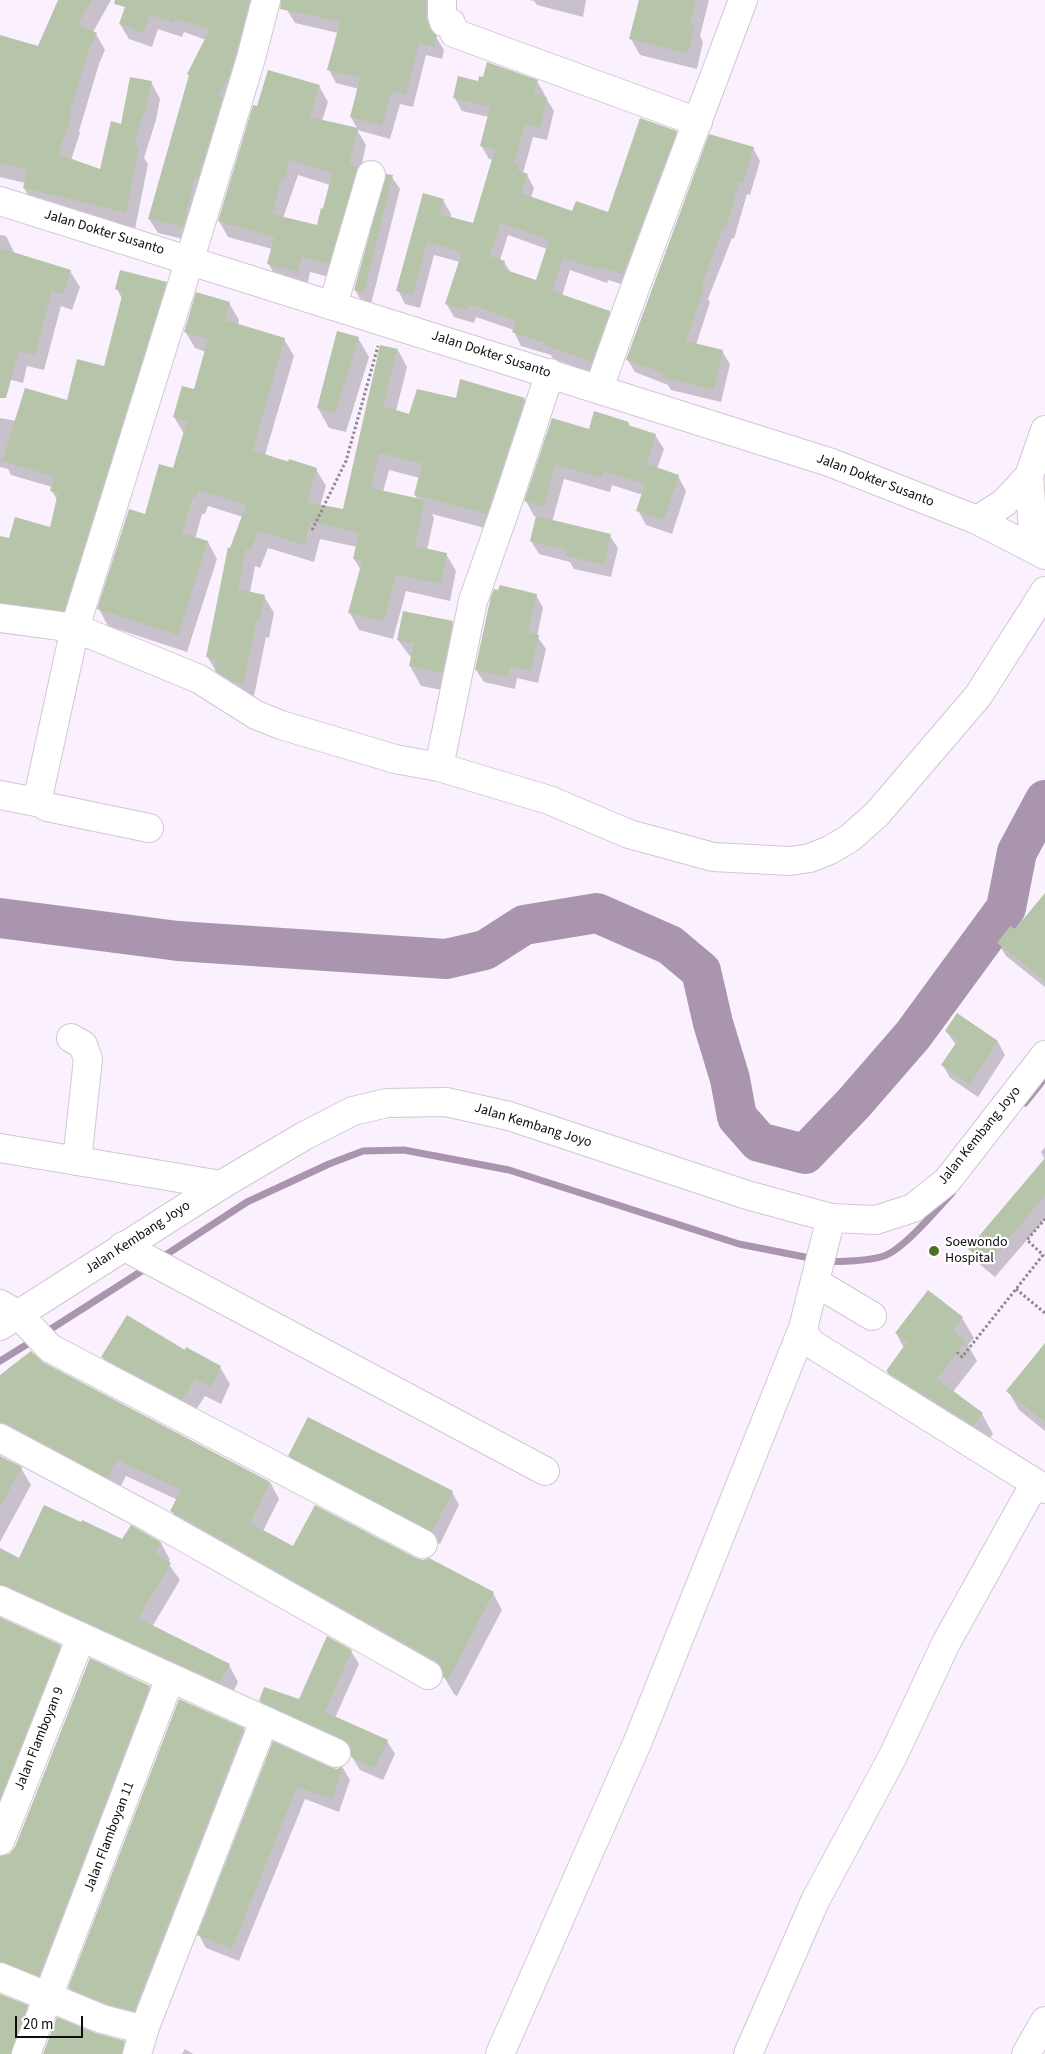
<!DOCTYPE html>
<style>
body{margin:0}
#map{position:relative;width:1045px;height:2054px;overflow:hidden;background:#fbf1fe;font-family:"Source Sans 3",sans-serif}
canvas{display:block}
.scale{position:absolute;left:15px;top:2016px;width:68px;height:22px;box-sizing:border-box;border:2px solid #100c10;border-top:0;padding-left:6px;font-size:15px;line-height:18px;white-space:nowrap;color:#100c10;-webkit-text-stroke:4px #fff;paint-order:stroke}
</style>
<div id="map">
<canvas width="1045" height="2054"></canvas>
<div class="scale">20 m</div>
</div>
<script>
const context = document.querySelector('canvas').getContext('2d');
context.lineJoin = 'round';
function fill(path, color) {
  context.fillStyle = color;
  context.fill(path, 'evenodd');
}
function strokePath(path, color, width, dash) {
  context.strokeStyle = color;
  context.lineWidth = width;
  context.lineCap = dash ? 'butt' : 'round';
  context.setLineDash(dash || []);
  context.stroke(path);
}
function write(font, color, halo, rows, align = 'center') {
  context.font = font + ' "Source Sans 3",sans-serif';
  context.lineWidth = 4.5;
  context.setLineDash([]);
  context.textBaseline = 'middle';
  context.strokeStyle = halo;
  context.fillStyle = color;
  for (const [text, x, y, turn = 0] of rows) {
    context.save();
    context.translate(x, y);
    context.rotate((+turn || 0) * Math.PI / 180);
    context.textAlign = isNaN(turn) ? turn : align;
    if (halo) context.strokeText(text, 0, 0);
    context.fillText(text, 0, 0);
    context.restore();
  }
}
const shadow = new Path2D(`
 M59,0H111L93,32L96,34L105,50L99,64L79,131L80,133L71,160L101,170L122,125L151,82L160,99L156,120L144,158L148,164L135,229L34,205L24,188L25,183L0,177V36L39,48Z
 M139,0H269L191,241L158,233L149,219L206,40L184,32L182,37L158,29L152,47L129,39L120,24Z
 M290,0H440L433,14V32L444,50L442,59L426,55L413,107L400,104L390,139L357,130L366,145L337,279L310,272L307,287L277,279L268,263L272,249L228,237L219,221L254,107L258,108L319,86L328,102L322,121L358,130L351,117L359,89L336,83L329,70L338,33L295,23L287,10ZM298,175L330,185L318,226L283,218Z
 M529,0H586L583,17L537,5L534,1Z
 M662,0H709L700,36L703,42L697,69L640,55L631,39Z
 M537,81L545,95L544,97L546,98L554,111L547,140L533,137L523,173L527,175L534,188L531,198L573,212L609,213L676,132L684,145L631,287L608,280L607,283L570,270L562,296L609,312L617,326L599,375L553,359L551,355L521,346L514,332V330L476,317L474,323L454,317L446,303L460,262L434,255L420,308L405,304L398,290L443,200L451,214L450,218L473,225L493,160L489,159L481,145L489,117L462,111L454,97L479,82ZM508,235L547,249L537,281L511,273L504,262L500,260Z
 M753,148L760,161L750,195L747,194L734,239L732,238L708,299L710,302L696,345L722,351L730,364L721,402L671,390L668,385L635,372L627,359Z
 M392,177L400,189L371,304L362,302L355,290Z
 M0,235L6,236L15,254L70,271L80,287L72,310L61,306L44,370L27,366L23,383L1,377L0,375Z
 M166,283L173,296L71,624L0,619V537L10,540L51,528L57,500L52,491V487L11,475L8,469L0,467V418L17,421L68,402L105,367L122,299L117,289Z
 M229,303L239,320L238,325L284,339L294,356L265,455L316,469L326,486L320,506L344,511L398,350L407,367L396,411L410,415L457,399H524L534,416L496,531L432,514L434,518L427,550L446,554L456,571L450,601L406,591L393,639L359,630L350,613L361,570L354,559L357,547L320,539L314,562L268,548L260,568L255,566L250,593L264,596L274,613L269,638L266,637L253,701L226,688L207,656L230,549L243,517L208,506L205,514H202L195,539L208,542L217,559L187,652L108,626L99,609L146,515L174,470L184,434L174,417L195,391L206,352L195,348L185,331ZM389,470L420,478L415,495L418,500L383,492Z
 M358,338L369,357L346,432L329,428L318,408Z
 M552,420L589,431L628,423L631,428L655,435L664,449L657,469L678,476L686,491L672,534L646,525L638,510L643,495L612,485L610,492L564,479L552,522L610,536L618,548L611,577L574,569L570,562L539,554L531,541L537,517L534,516L526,501Z
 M536,595L543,608L537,636L546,649L538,683L517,678L515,689L484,682L476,670Z
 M452,623L463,642L453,692L421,686L410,666L412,659L398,640Z
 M1045,895V987L1006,956L998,943L1015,931Z
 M958,1014L998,1042L1005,1055L978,1097L950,1078L943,1065L956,1045L946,1031Z
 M1045,1147V1160L1041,1152Z
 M1045,1160V1219L995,1277L977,1262L970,1249Z
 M928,1292L962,1318L974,1338L968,1345L977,1361L952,1393L982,1414L993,1434L985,1445L898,1391L887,1371L904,1348L896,1333Z
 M1045,1345V1431L1019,1410L1008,1391Z
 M185,1352L220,1367L230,1384L221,1404L205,1396L192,1416L113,1375L103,1357Z
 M42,1363L270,1482L279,1499L263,1531L293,1548L415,1559L493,1593L502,1610L457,1696L454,1694L444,1677L181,1528L172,1511L178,1500L126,1476L117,1493L0,1442V1376Z
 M290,1456L452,1492L459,1505L440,1544L297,1468Z
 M0,1457L21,1468L31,1485L0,1542Z
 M131,1527L161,1543L170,1560L168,1563L180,1580L152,1627L229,1665L238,1682L230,1699L0,1598V1549L20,1559L123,1541Z
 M0,1619L60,1646L68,1659L0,1829Z
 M351,1651L359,1664L335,1718L387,1741L395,1754L383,1780L360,1770L352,1757L351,1752L268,1714L261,1701H300Z
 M149,1687L157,1700L46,1988L0,1977V1857L10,1855Z
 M180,1700L244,1729L251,1742L142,2024L77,2001L69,1988Z
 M274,1743L329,1768L337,1770L343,1768L350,1780L339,1812L305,1799L239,1961L206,1948L199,1935Z
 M0,1995L27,2006L35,2019L21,2054H0Z
 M185,2049L193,2054H182Z`);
const stream = new Path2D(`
 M1025,1103L1045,1078
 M161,1258L247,1202L329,1164L363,1151L404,1150L509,1170L739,1244L815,1259
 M826,1261C841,1262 869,1261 884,1256C904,1249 937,1209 952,1193
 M43,1334L148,1267
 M0,1361L34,1340`);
const river = new Path2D(`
 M0,918L178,941L446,959L485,950L524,925L597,913L670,945L701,971L713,1023L730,1079L737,1117L759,1142L805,1154L854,1103L913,1035L1006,908L1017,852L1045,800`);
const building = new Path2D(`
 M58,0H92L78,24L97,33L90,47L69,115L72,116L58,154L100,169L111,121L121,124L130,77L152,81L147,103L134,145L139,147L126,213L23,188L27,170L0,163V35L38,46Z
 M115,0H250L230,74L219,95L223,97L198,178L195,177L183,227L148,219L189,75L187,74L210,29L175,19L174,23L150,15L143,33L119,24L125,7L114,4Z
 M281,0H426V18L429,27L437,35L434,47L419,43L406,95L392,91L382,126L350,117L360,78L327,70L340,22L280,9Z
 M639,0H696L690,23L695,24L688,54L629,39Z
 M487,62L538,80L534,93L547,97L540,128L525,124L514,164L519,165L518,170L528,174L521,193L572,211L576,201L608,212L640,118L677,131L623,274L601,267L600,270L563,258L552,291L610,311L592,362L544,345L545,343L512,332L516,321L469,304L467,311L445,304L462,252L427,242L413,295L396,291L423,193L444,199L440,214L473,223L495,149L480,146L490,107L453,98L458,76L478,81L479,76L483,77ZM501,223L549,240L536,280L503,269L505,261L490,256Z
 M268,70L320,85L310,117L358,128L349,165L358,167L329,264L302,257L298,272L267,264L274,237L218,221L253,105L257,106ZM289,160L332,173L323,209L321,208L317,225L272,214L282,177L285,178Z
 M709,134L754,147L743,183L739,182L727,226H724L701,287L704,288L686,341L723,350L714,390L662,377L663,373L626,360Z
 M386,174L393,175L364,293L354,290Z
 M0,248L71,270L63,295L52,291L35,355L19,351L6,398H0Z
 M120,270L167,282L64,611L0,603V536L9,538L15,517L50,527L58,493L50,491L54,477L2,461L25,388L67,400L77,359L104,366L123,292L115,289Z
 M196,292L230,302L225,320L285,338L253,450L288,462L289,459L317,468L307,502L343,509L380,345L398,349L383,406L409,414L417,389L456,398L460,379L525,398L487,514L414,495L422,464L379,453L371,488L425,500L415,546L447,553L441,584L396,575L384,622L348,613L362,561L353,559L359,533L311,522L304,545L258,531L250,551L246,549L238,589L265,595L259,621H257L243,684L233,682L215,671L217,659L206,657L228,547L230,548L246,505L198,490L196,498L193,497L182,533L208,541L178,635L97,609L129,509L145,514L159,464L173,468L187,421L173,417L182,386L194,389L208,339L184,332Z
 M337,331L359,337L335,413L317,408Z
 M594,411L629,422L628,425L656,434L647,464L679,475L664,520L636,511L645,484L604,471L602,478L555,465L544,507L524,501L552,418L589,429Z
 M536,516L611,534L604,565L566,556L567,550L530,541Z
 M500,585L537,594L528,632L539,635L531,671L510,666L508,677L475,670L491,596L494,589L498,590Z
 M403,611L453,621L442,673L409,666L414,643L397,640Z
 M1045,893V981L997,943L1010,926L1015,929Z
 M957,1013L998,1041L970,1085L941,1065L958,1040L945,1031Z
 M1045,1158V1196L987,1265L968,1249Z
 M928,1290L963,1317L953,1331L966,1341L937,1379L983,1413L973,1426L886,1371L907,1342L895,1333Z
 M127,1315L185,1350L186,1347L221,1366L211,1387L195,1379L182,1400L101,1357Z
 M1045,1343V1422L1006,1391Z
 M31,1351L43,1362L270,1482L250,1523L293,1546L315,1505L416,1558L423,1560L429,1558L494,1592L448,1680L443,1677L442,1668L436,1661L170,1511L181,1490L117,1460L107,1478L7,1424L0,1422V1375Z
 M308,1417L453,1491L432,1532L288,1456Z
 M0,1456L22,1467L0,1508Z
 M44,1505L81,1522L82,1520L122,1539L131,1525L161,1542L155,1553L171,1563L138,1618L230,1664L220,1683L6,1586L0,1585V1548L19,1558Z
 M0,1617L61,1645L0,1799Z
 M327,1636L352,1650L325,1712L388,1740L375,1768L351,1757V1751L349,1744L342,1739L259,1701L264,1687L299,1699Z
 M90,1658L150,1686L39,1976L0,1962V1856L9,1854L15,1847Z
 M179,1699L244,1728L134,2011L107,2004L68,1988Z
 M273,1741L330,1767L337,1769L343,1766L332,1799L297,1787L232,1949L197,1935Z
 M0,1994L28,2005L11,2054H0Z
 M57,2017L96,2033L125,2041L122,2054H43Z`);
const path = new Path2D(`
 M312,530L346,461L378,346
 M1016,1289L1045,1313
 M957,1352L962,1357L1043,1255L1027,1240L1045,1219`);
const minor = new Path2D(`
 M442,0V16L444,22L451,23L454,33L698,122
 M333,305L371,175
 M599,389C644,258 695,130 743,0
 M0,618L75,628L199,679L256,715L281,725L395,759L439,767L549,800L629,834L713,857L790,861L810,858L830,850L850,838L877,814L978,696L1045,591
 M439,767L473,601L507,504L550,373
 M0,795L41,803
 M149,828L47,807L41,803L39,793L75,628L190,259L251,58L266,0
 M71,1038L83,1045L88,1059L77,1161
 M0,1148L221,1185
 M123,1246L545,1471
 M815,1282L872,1316
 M0,1304L19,1315L50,1348L423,1544
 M803,1328L806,1336L812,1344L1045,1489
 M0,1438L152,1519L428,1675
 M0,1600L336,1753
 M0,1841L81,1637
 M0,1977L102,2019L137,2028L145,2027
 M26,2054L170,1678
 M137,2054L145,2027L261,1729L260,1721L257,1717
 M500,2054L638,1741L803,1328L831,1218
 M748,2054L815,1901L893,1756L946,1643L1035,1483
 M1026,2054L1045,2021`);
const major = new Path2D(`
 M0,201L829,462L977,520L1045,555
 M1029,476L1033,530L1041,553
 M977,520L1004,503L1029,476L1045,430
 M0,1326L221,1185L304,1136L353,1111L387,1103L446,1102L509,1116L747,1195L831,1218L876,1220L913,1208L947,1181L1045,1055`);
const markers = [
 [934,1251,6,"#4f7027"]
];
const streetNames = [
 ["Jalan Dokter Susanto",104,233,17],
 ["Jalan Dokter Susanto",491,355,18],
 ["Jalan Dokter Susanto",875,481,21],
 ["Jalan Kembang Joyo",533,1126,17],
 ["Jalan Kembang Joyo",980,1136,-51],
 ["Jalan Kembang Joyo",138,1238,-33],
 ["Jalan Flamboyan 9",40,1739,-68],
 ["Jalan Flamboyan 11",110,1837,-69]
];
const poiNames = [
 ["Soewondo",945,1243],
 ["Hospital",945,1259]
];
fill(shadow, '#0003');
strokePath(stream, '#a995ae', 7);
strokePath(river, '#a995ae', 40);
fill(building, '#b6c5a9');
strokePath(minor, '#d1c7d3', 30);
strokePath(major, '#d1c7d3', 30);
strokePath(path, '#8f8891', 3, [2.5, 2.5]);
strokePath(minor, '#fff', 28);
strokePath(major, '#fff', 28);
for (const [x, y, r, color] of markers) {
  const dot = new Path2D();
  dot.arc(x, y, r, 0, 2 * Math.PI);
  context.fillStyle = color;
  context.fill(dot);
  strokePath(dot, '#fff', 2);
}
write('14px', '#100c10', '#fff', streetNames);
write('14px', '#100c10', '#fff', poiNames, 'left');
</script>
